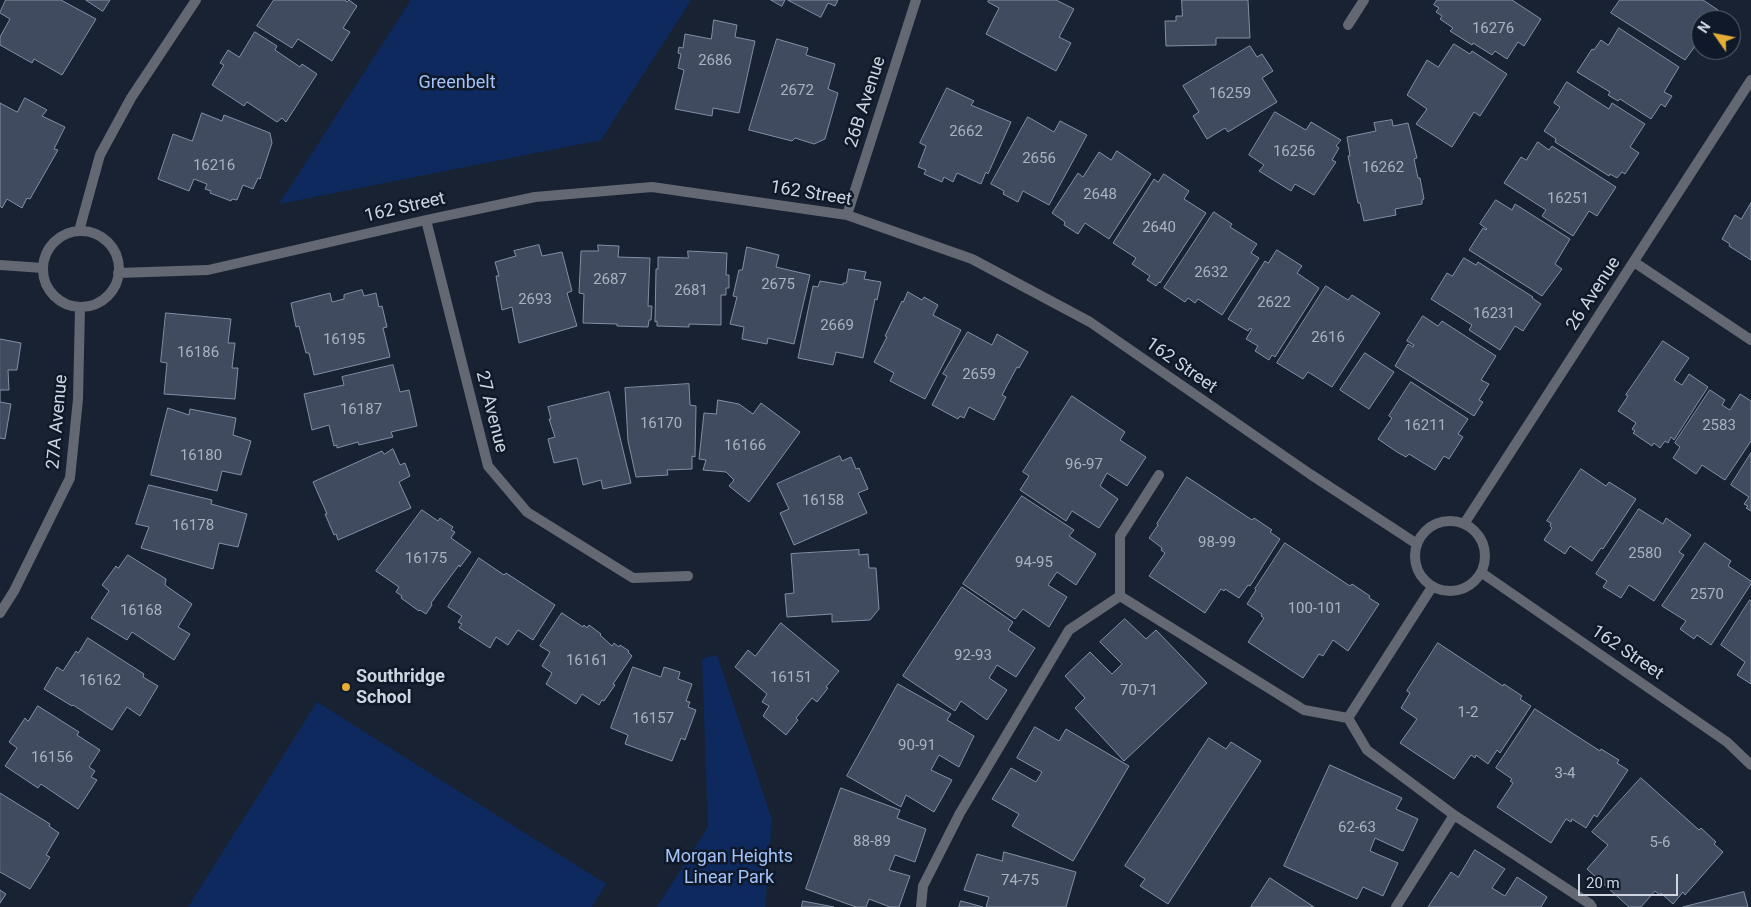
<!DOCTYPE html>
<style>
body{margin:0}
#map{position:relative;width:1751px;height:907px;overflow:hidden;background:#182233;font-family:Roboto,sans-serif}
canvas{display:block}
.north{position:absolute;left:1691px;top:10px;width:50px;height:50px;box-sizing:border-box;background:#0f1929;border:1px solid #5b6473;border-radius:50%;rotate:303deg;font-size:14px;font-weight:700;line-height:20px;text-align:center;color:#ced5e1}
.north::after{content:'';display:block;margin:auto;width:18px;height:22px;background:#e5ad36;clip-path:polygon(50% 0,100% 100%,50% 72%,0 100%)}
.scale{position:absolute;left:1578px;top:874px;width:100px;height:22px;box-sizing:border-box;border:2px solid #ced5e1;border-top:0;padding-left:6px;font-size:15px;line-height:18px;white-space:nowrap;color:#ced5e1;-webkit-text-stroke:4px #0f1929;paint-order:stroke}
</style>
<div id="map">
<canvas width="1751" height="907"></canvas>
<div class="north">N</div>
<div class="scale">20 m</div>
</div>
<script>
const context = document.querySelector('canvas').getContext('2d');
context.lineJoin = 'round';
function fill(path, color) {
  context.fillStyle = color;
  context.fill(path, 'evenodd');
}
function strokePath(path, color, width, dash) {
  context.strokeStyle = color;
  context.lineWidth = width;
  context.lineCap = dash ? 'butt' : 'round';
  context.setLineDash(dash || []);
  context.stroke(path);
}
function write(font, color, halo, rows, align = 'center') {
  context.font = font + ' Roboto,sans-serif';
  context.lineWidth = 5;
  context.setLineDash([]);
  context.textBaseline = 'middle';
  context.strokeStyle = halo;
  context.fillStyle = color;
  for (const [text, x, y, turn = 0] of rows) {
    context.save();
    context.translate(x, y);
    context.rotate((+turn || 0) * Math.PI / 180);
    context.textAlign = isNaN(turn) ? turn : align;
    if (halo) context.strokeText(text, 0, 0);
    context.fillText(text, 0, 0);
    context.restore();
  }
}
const green = new Path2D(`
 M411,0H691L601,140L279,204Z
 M717,655L772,820L765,907H657L708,827L702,659Z
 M317,702L606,884L592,907H188Z`);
const building = new Path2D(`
 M6,0H61L96,19L62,75L34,59L32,63L0,45V37L10,19L0,13Z
 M86,0H110L103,11Z
 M274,0H345L347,2L349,0L357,6L343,28L350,32L332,61L298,39L292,48L257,26Z
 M771,0H785L782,6Z
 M788,0H838L835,6L828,3L821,17Z
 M989,0H1056L1074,9L1059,37L1071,43L1056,71L986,34L999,8L988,2Z
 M1182,0H1248L1250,38H1216V45L1166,46L1165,21H1176V16H1182Z
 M1437,0H1512L1541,19L1524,46L1518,42L1507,59L1495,51L1492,55L1473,43L1472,45L1450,31L1453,28L1440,19L1442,16L1436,12L1439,8L1434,5Z
 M1620,0H1703L1718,10L1711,20H1701V38L1685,60L1611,13Z
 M714,20L737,25L735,37L755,41L739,113L713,108L712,116L675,109L684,70L678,68L681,54L678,53L679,47L683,48L685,34L711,39Z
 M1619,28L1679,67L1664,92L1672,96L1665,107L1661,104L1651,119L1620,99L1618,101L1608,95L1610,92L1577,72L1592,49L1594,50L1601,40L1608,45Z
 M255,32L277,46L275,50L300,67L302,64L317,74L286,122L282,118L277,122L247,102L244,106L212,85L224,65L220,63L228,50L239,57Z
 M777,39L808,48L806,55L835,64L828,89L838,93L825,139L814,144L795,138L792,141L749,130Z
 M1454,44L1470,54L1472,51L1507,74L1480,116L1474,112L1452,147L1416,124L1427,109L1407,95L1427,60L1438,67Z
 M1250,46L1257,57L1262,54L1273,71L1262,78L1277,102L1228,132L1225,128L1207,139L1193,116L1199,112L1183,86Z
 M1567,82L1609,109L1612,103L1645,124L1630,147L1639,153L1625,174L1622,172L1617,178L1610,174L1609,176L1555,142L1556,139L1544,131L1560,107L1554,103Z
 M947,88L974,101L971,105L1011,122L988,174L986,172L981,184L957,173L953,182L944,177L942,182L924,174L926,170L918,167L926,146L920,143Z
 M25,98L47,110L42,116L65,127L54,149L58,150L30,199L27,198L22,208L7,199L2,208L0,206V103L17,112Z
 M1275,112L1306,130L1311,122L1341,140L1336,146L1339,148L1332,160L1336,162L1314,195L1295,184L1291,191L1259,171L1264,165L1249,155Z
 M202,113L222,121L224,115L270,133L272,143L260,179L258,178L253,189L243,185L237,200L232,199L231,201L210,193L211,191L205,189L207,184L194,179L189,191L158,179L173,134L192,141Z
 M1028,117L1054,132L1060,121L1087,135L1049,205L1023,191L1018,202L1003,194L1004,191L991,184Z
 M1392,120L1393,126L1408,123L1417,158L1414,159L1418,178H1420L1424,199L1422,200V204L1395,209L1396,215L1364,221L1360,203H1358L1348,156H1350L1347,137L1376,131L1374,123Z
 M1538,142L1549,150L1552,146L1616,187L1597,216L1589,211L1573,236L1542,216L1546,210L1504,183L1521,157L1526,160Z
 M1117,151L1151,174L1109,239L1085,223L1078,234L1064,225L1065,222L1052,213L1078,173L1083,177L1099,152L1111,160Z
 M1164,174L1189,191L1184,199L1206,213L1160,283L1159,282L1156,286L1147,280L1150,276L1132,264L1136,258L1113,243L1154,179L1158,182Z
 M1496,200L1512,210L1515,204L1570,239L1555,264L1562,269L1542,296L1469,250L1483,228L1486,230L1487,229L1480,224Z
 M1751,203V260L1729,246L1730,244L1722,239L1735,215L1741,219Z
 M1214,212L1232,224L1230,227L1257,244L1251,253L1259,258L1222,315L1198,299L1195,303L1188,298L1185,302L1164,288Z
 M539,245L542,256L562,252L572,291L567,293L577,326L519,343L512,307L502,310L496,276H499L495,262L516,256L514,251Z
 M598,245L619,246L618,257L650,258L648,306H652L651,320H649L648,327L617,326V324L583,323L584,294L579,293L581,251H598Z
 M747,247L779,255L776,267L810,275L794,344L768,338L767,344L742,339L744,327L730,324L737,297L733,296L739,270H742Z
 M1277,250L1302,266L1297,273L1319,288L1275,357L1272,355L1269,360L1255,351L1258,346L1246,339L1252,329L1250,328L1248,331L1228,319L1265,261L1268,263Z
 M688,251L727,253L726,275H729V288H726V295H721V325L689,324V327L657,326V321L655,322L656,269H658V257L688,258Z
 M1464,258L1476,265L1478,262L1533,297L1532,298L1541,304L1523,331L1515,326L1500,350L1469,330L1472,325L1431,299L1447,273L1452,276Z
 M849,269L866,272L864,279L881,282L877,300L875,299L863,358L836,352L833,365L798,358L813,286L818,287L820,281L843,285V283H846Z
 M1326,286L1348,300L1352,295L1380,313L1332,387L1308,372L1303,379L1277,363Z
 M362,290L364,296L376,293L379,307L382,306L387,327L383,328L390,357L314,375L309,353H306L299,326L296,327L291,303L330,293L332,302L344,299V295Z
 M908,292L922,300L924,297L938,305L933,315L961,330L925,399L890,381L894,373L874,362L887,337L885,336L902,301L903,302Z
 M166,313L231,319L228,343H235L232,368H238L235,399L164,394L167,363L161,362Z
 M1423,316L1438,326L1442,321L1496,356L1481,380L1489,384L1479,400L1483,402L1474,416L1395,366L1408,344L1413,347L1414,345L1407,341Z
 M968,332L992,345L997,334L1028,352L1019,368L1017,367L1002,395L1006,397L994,420L969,407L964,418L960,416L958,419L932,405L947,376L943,374Z
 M0,339L21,343L17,370H8L9,390H0V402L11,404L5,439L0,438Z
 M1663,341L1689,358L1674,380L1682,385L1689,374L1708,387L1674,440L1671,437L1668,443L1665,441L1660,448L1654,443L1652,446L1633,433L1635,431L1632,429L1636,423L1618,411L1628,396L1626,395Z
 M1365,353L1394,372L1369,409L1340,390Z
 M393,365L400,392L409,390L417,426L391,432L393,437L359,445L358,442L337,448V445L334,446L329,425L312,430L304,394L344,385L342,377Z
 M1411,382L1468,419L1458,434L1463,437L1449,459L1444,456L1435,470L1409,454L1406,457L1397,452L1378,439L1392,418L1389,416Z
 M689,384L690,405L696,406L695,457L692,456V469L667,470L668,475L636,477L628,441L625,388Z
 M1710,390L1725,400L1722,405L1730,410L1740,394L1751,401V441L1725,480L1702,465L1696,474L1673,458L1680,447L1675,443Z
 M609,392L631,483L603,489L601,480L583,485L577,458L554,463L548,439L555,437L549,419H551L548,407Z
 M1072,396L1125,432L1120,440L1146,457L1127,486L1107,473L1100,486L1118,499L1099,528L1072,511L1066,521L1020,490L1029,476L1023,472Z
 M718,400L739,404L753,414L761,403L800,432L749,502L729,486L734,480L726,472L703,470L706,460L699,459L704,413L716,414Z
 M168,408L189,415L190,409L236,418L233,435L251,441L241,475L222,471L217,491L151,475Z
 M393,449L400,465L405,463L410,476L399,482L411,508L338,540L336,534L334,535L325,514H327L313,482L382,451L384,454Z
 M1751,453V511L1746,508L1748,506L1744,504L1749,497L1731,485Z
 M840,456L842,461L851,457L856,469L859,468L868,489L858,493L867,513L794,545L780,513L789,509L777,484Z
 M1581,469L1606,486L1609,482L1636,499L1603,549L1601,548L1592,561L1570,546L1565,554L1544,540L1552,528L1550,526L1551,523L1547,521Z
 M1187,477L1252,520L1254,518L1272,530L1270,532L1280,539L1250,586L1248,585L1239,598L1225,589L1224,591L1221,589L1205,613L1149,576L1165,553L1161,550L1162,548L1149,538L1158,525L1157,524Z
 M149,485L212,500L211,504L247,514L238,547L219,543L213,569L141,548L149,527L136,524Z
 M1022,496L1074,530L1069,536L1096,554L1076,585L1057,572L1048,585L1067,597L1049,627L1023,609L1015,619L963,584Z
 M1639,509L1663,524L1666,518L1691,535L1679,552L1684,555L1654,601L1629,585L1621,598L1603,587L1607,581L1596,574Z
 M422,510L438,521L440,518L453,527L451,530L455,532L451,538L471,552L460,567L459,565L431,603L432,605L426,614L420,610L419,611L401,598L402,596L396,592L399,587L376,571Z
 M1285,543L1350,586L1352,584L1370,596L1369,598L1379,604L1348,651L1333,640L1323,656L1319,654L1303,678L1248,642L1264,618L1261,616L1262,614L1247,604L1256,590L1255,589Z
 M1705,543L1731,561L1728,566L1751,581V584L1711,645L1697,635L1694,639L1680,629L1686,621L1662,606Z
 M859,550V555L868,554L869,568H876L879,609L870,620L832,622V614L787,617L785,594L794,593L791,554Z
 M128,555L166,579L165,585L192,604L178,627L190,634L174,660L132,632L127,640L91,618L109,591L102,585L116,566L118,568Z
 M479,558L504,575L506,573L555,605L533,640L518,630L508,645L496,637L490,648L459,628L462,624L458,622L462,616L448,607Z
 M962,587L1013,622L1008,630L1035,648L1016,677L997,665L989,678L1007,690L987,720L961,701L955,711L903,676Z
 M1750,600L1751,601V684L1737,675L1745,662L1721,645Z
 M562,613L583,627L584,625L587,628L589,625L601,634L600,635L612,646L614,643L619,647L620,645L629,651L628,652L632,656L613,684L615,685L604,701L602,700L599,705L582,694L576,704L546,684L552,673L542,666L550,652L540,646Z
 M1125,619L1146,639L1156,630L1207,683L1124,761L1075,708L1085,698L1065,676L1090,652L1112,674L1122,664L1100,642Z
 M781,623L839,671L826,687L828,688L817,702L812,698L796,718L798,720L786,735L763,716L769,706L762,702L767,694L735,667L748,650L755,656Z
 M88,638L144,674L143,677L158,686L140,716L127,707L112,730L73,705L72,706L44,689L57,667L63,671L76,651L78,653Z
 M1438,643L1503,686L1504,684L1522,696L1520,699L1531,706L1500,753L1497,750L1488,764L1476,755L1475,758L1471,755L1454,779L1400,743L1417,719L1401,708L1410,693L1407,691Z
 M633,667L661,677L664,667L680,672L678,679L692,684L686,701L690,702L688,707L696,710L685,740L681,738L672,761L625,744L628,735L611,728Z
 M898,684L951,714L947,720L974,736L959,767L939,755L931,770L952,780L934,812L906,795L901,807L847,776Z
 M38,706L79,732L77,735L100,750L89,767L95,771L91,777L97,780L78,809L41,784L38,788L5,766L17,748L9,742L25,718L28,721Z
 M1535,709L1600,751L1601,749L1619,760L1617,763L1628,770L1597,817L1594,815L1586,828L1572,819L1571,822L1566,819L1551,843L1497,807L1513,783L1510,781L1512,779L1496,768Z
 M1035,727L1059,741L1066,729L1129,766L1073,861L1012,826L1019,814L992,799L1011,768L1036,782L1042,772L1017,758Z
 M1209,738L1226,749L1231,742L1261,761L1168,904L1140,886L1145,879L1125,866Z
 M1330,765L1402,798L1396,809L1418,819L1403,851L1375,838L1370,851L1398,863L1383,896L1363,887L1357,899L1284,866Z
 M1641,778L1699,830L1701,828L1716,842L1714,844L1723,852L1685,895L1683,892L1673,904L1661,893L1660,895L1655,891L1641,907H1629L1587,869L1608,845L1592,832Z
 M841,788L900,810L897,818L926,829L915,862L895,855L889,870L910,876L899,907H890L869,899L866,907H856L806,889Z
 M0,793L50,824L49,826L59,833L46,855L50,857L30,889L0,872Z
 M1475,850L1505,869L1492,888L1505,896L1517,877L1547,897L1541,907H1428L1451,872L1458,877Z
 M1004,852L1076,872L1066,907H986L989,897L964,890L977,854L1002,861Z
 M1270,878L1314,907H1251Z
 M0,890L6,894L0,903Z
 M1744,892L1748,907H1683Z
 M803,901L834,907H802Z
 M961,901L983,907H959Z`);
const service = new Path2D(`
 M1120,596L1304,710L1348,718L1367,750L1454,815L1590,904L1592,907
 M1348,718L1432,587
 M921,907L923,886L960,813L1069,630L1120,596V536L1159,475
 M1396,907L1454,815`);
const minor = new Path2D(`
 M1348,25L1364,0
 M847,215L916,0
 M426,220L488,466L527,512L633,578L688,576
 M79,231L100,155L131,98L196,0
 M43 269a38 38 0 1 1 76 0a38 38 0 1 1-76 0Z
 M1634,262L1751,340
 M0,265L43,268
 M118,273L208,270L426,220L535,197L652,187L847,215L972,259L1090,322L1310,474L1417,544
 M1415 556a35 35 0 1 1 70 0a35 35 0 1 1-70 0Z
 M1464,524L1751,80
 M1482,573L1727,742L1751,765
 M0,613L14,591L70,478L78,399L80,307`);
const markers = [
 [346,687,5,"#e5ad36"]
];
const numberNames = [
 ["16276",1493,29],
 ["2686",715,61],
 ["2672",797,91],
 ["16259",1230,94],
 ["2662",966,132],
 ["16256",1294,152],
 ["2656",1039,159],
 ["16216",214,166],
 ["16262",1383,168],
 ["2648",1100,195],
 ["16251",1568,199],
 ["2640",1159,228],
 ["2632",1211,273],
 ["2687",610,280],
 ["2675",778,285],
 ["2681",691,291],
 ["2693",535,300],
 ["2622",1274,303],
 ["16231",1494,314],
 ["2669",837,326],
 ["2616",1328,338],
 ["16195",344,340],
 ["16186",198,353],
 ["2659",979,375],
 ["16187",361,410],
 ["16170",661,424],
 ["16211",1425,426],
 ["2583",1719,426],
 ["16166",745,446],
 ["16180",201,456],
 ["96-97",1084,465],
 ["16158",823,501],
 ["16178",193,526],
 ["98-99",1217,543],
 ["2580",1645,554],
 ["16175",426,559],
 ["94-95",1034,563],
 ["2570",1707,595],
 ["100-101",1315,609],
 ["16168",141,611],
 ["92-93",973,656],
 ["16161",587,661],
 ["16151",791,678],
 ["16162",100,681],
 ["70-71",1139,691],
 ["1-2",1468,713],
 ["16157",653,719],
 ["90-91",917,746],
 ["16156",52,758],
 ["3-4",1565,774],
 ["62-63",1357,828],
 ["88-89",872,842],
 ["5-6",1660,843],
 ["74-75",1020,881]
];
const parkNames = [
 ["Greenbelt",457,83],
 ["Morgan Heights",729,857],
 ["Linear Park",729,878]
];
const streetNames = [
 ["26B Avenue",866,102,-72],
 ["162 Street",811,194,9],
 ["162 Street",405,208,-13],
 ["26 Avenue",1594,294,-57],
 ["162 Street",1181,366,35],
 ["27 Avenue",491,412,76],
 ["27A Avenue",58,422,-85],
 ["162 Street",1627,653,34]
];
const poiNames = [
 ["Southridge",356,677],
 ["School",356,698]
];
fill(green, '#0d295e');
fill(building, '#404b5f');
strokePath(building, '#828fa5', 1);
strokePath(service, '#636872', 10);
strokePath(minor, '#636872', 10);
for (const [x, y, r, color] of markers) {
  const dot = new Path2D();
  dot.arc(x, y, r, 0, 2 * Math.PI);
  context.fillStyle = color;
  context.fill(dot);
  strokePath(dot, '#0f1929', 2);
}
write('15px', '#aab2c0', null, numberNames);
write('18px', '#a2c2f9', '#0f1929', parkNames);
write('18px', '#ced5e1', '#0f1929', streetNames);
write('bold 18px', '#ced5e1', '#0f1929', poiNames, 'left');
</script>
